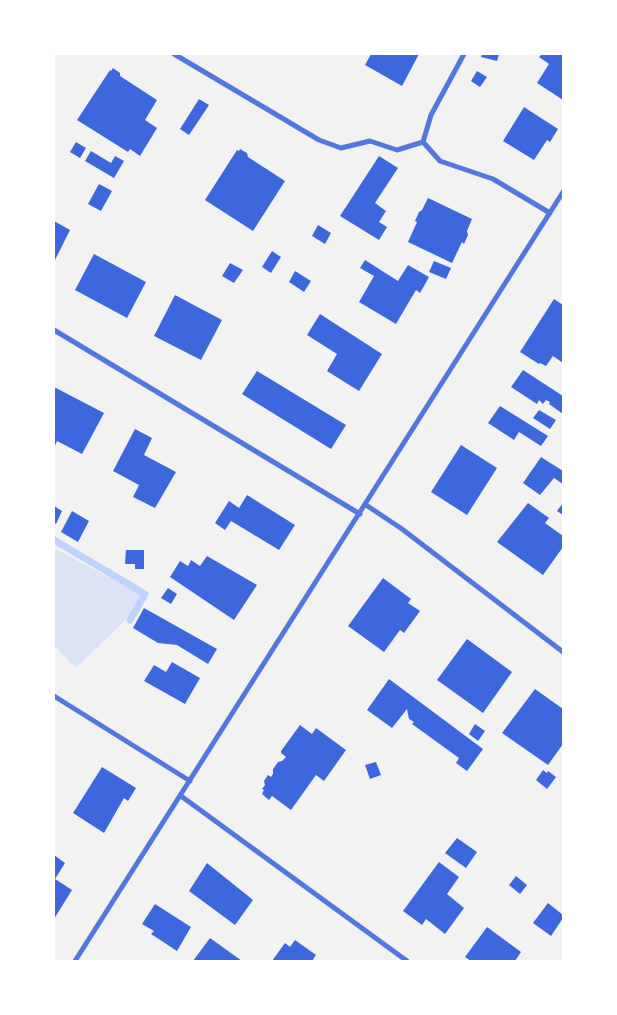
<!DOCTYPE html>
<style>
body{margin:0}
#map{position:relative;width:617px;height:1015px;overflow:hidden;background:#f2f2f2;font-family:"PT Sans",sans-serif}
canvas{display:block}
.frame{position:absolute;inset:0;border:55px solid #fff;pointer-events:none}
</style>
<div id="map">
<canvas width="617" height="1015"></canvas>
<div class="frame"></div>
</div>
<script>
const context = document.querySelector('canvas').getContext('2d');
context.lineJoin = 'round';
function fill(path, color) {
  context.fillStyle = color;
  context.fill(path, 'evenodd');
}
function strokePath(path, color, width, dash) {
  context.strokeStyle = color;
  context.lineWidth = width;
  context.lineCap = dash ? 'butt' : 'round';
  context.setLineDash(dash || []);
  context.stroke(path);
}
const green = new Path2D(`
 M54,548L148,598L76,668L54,645Z`);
const stream = new Path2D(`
 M54,540L145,594L130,620`);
const building = new Path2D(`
 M371,54H419L402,86L365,65Z
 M482,54H499L497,61L481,57Z
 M542,54H563V100L537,83L549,64L539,57Z
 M113,68L120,73V76L157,100L145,120L157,128L140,156L130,149L128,152L77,120L110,70L111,71Z
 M477,71L487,77L480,87L471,81Z
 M199,99L209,105L189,135L180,129Z
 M524,107L558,129L550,142L547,140L534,160L503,141Z
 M76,142L86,148L80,158L70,152Z
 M240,149L247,153L248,157L285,181L253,231L205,200L237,150L239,151Z
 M91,151L111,163L115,156L124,161L114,178L85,161Z
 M379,156L398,168L375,203L386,211L379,222L387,227L379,240L340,216Z
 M99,184L112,191L101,211L88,204Z
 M428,198L472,219L467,231L468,235L464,244L462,242L452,263L408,242L417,222L415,221L419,212L422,210Z
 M54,221L70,230L54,262Z
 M318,225L331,233L325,244L312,236Z
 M272,251L281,257L271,273L262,267Z
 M94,254L146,282L127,318L75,290Z
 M365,260L398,281L408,265L429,277L420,293L416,290L396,324L359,302L374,276L360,268Z
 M434,261L451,268L446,279L429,272Z
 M230,263L243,270L234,283L222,276Z
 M295,271L311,281L304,292L289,282Z
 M175,295L222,320L201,360L154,336Z
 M554,299L563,305V363L553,356L546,366L540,363L539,364L520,352Z
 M320,314L382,354L359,391L327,371L337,354L307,335Z
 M523,370L563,396V414L549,404L550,402L546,400L543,404L539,400L537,404L511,387Z
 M257,371L346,425L331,449L242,394Z
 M54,387L104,413L82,454L57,441L54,448Z
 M500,406L548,436L541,446L519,432L514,440L488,423Z
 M539,410L556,420L550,429L533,418Z
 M135,429L152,438L144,455L176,472L155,508L133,497L139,485L113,471Z
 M461,445L497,468L467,515L431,492Z
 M541,457L563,471V484L554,478L540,495L523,483Z
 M247,495L295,525L279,550L231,521L225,530L215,523L229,501L239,508Z
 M528,503L549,518L545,523L563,536V547L543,575L497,542Z
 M563,503V515L557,511Z
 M54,506L62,511L56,524L54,522Z
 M72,511L89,521L78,542L61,532Z
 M126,550H144V569H135V564H125Z
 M207,556L257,585L234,620L170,577L180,561L188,566L191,560L200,566Z
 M383,578L411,599L408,603L420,611L404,633L400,630L384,652L348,626Z
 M168,588L177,594L171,604L161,598Z
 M144,608L217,649L208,664L177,645L158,643L133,628Z
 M467,639L512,672L483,713L437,680Z
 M172,662L200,678L185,704L144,681L154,665L166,672Z
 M389,679L483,749L467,771L456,763L459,758L412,724L414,722L409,719L407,709L392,728L367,710Z
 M535,689L563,709V744L548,765L502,733Z
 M475,724L485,731L478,741L469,734Z
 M300,725L312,734L316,728L346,750L324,781L316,775L291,810L272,796L269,800L262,794L264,790L262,789L265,785L264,781L268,775L271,777L273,774V769L278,762L282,761L286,757L281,753V751Z
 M376,762L381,775L370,779L365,765Z
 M102,767L136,788L128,801L124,798L104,833L73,813Z
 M543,770L547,773L548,771L556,777L547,789L536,780Z
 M457,838L477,852L466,868L445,853Z
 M54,855L65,863L55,879L72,890L54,919Z
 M439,862L459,877L447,894L464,908L445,934L426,919L422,925L403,911Z
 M207,863L253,900L235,925L189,891Z
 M516,876L527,885L520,894L509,885Z
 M548,903L563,915V918L551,936L533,923Z
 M155,904L191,927L177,951L151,934L154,931L142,924Z
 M487,927L521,952L515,961H471L465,957Z
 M210,938L242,961H193Z
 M295,940L316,955L312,961H272L285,943L290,947Z`);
const minor = new Path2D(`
 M174,54L319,140L341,148L370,141L397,150L423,142
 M464,54L431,115L423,142L440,161L493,179L550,213
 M54,330L360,514
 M366,505L402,529L563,652
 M54,696L190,781
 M181,796L407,961
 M75,961L563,192`);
fill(green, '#dbe4f7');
strokePath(stream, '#bfd3fe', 7);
fill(building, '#3d67dc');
strokePath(minor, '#5277de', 5);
</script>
